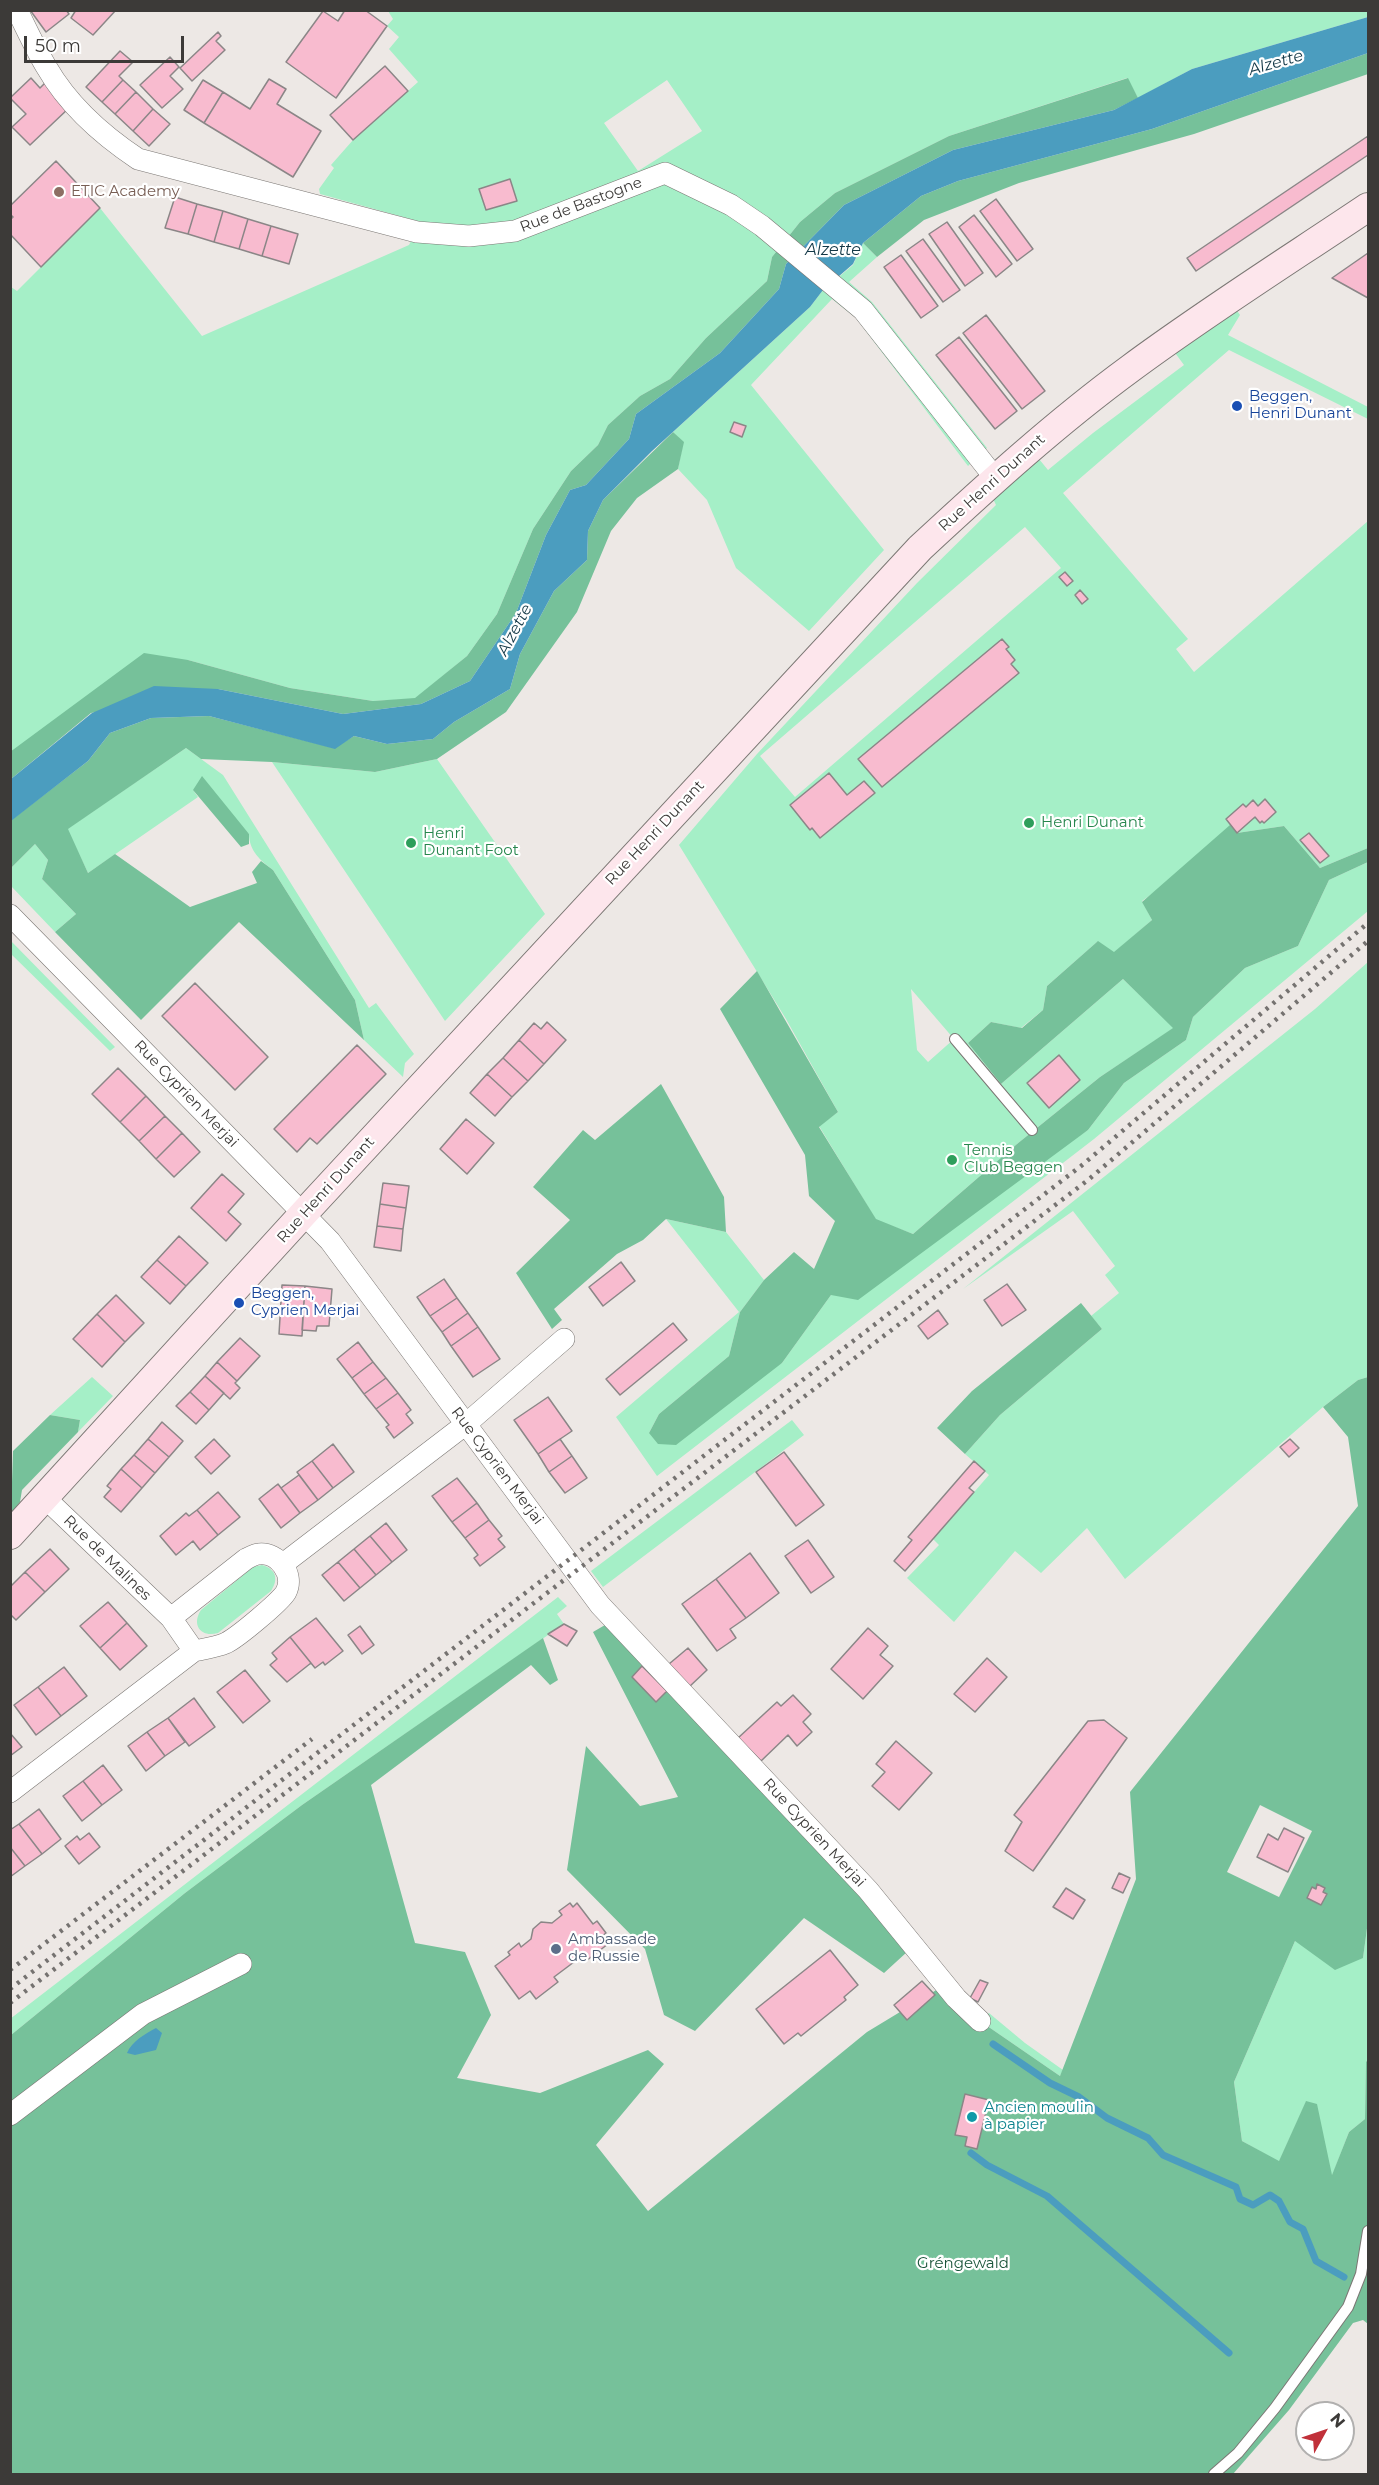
<!DOCTYPE html>
<meta charset="utf-8">
<style>
body{margin:0}
#map{position:relative;width:1379px;height:2485px;overflow:hidden;background:#ede8e5;font-family:Montserrat,sans-serif}
canvas{display:block}
.frame{position:absolute;inset:0;border:12px solid #3c3a38;pointer-events:none}
.north{position:absolute;left:1295px;top:2401px;width:60px;height:60px;box-sizing:border-box;background:#fff;border:2px solid #b1b0af;border-radius:50%;rotate:50deg;font-size:16px;font-weight:700;line-height:24px;text-align:center;color:#3c3a38}
.north::after{content:'';display:block;margin:auto;width:21px;height:27px;background:#c1313a;clip-path:polygon(50% 0,100% 100%,50% 72%,0 100%)}
.scale{position:absolute;left:24px;top:36px;width:160px;height:27px;box-sizing:border-box;border:3px solid #3c3a38;border-top:0;padding-left:8px;font-size:18px;line-height:21px;white-space:nowrap;color:#3c3a38;-webkit-text-stroke:4px #fff;paint-order:stroke}
</style>
<div id="map">
<canvas width="1379" height="2485"></canvas>
<div class="frame"></div>
<div class="north">N</div>
<div class="scale">50 m</div>
</div>
<script>
const context = document.querySelector('canvas').getContext('2d');
context.lineJoin = 'round';
function fill(path, color) {
  context.fillStyle = color;
  context.fill(path, 'evenodd');
}
function strokePath(path, color, width, dash) {
  context.strokeStyle = color;
  context.lineWidth = width;
  context.lineCap = dash ? 'butt' : 'round';
  context.setLineDash(dash || []);
  context.stroke(path);
}
function write(font, color, halo, rows, align = 'center') {
  context.font = font + ' Montserrat,sans-serif';
  context.lineWidth = 4.5;
  context.setLineDash([]);
  context.textBaseline = 'middle';
  context.strokeStyle = halo;
  context.fillStyle = color;
  for (const [text, x, y, turn = 0] of rows) {
    context.save();
    context.translate(x, y);
    context.rotate((+turn || 0) * Math.PI / 180);
    context.textAlign = isNaN(turn) ? turn : align;
    if (halo) context.strokeText(text, 0, 0);
    context.fillText(text, 0, 0);
    context.restore();
  }
}
const green = new Path2D(`
 M388,11H1368V17L1192,69L1138,98L1127,78L949,136L835,193L800,222L772,257L767,281L706,338L670,379L640,396L608,425L598,445L571,471L533,529L497,614L467,656L415,699L373,701L290,688L188,660L11,752V287L17,291L100,208L202,336L409,245L421,222L320,194L319,189L334,168L331,165L353,140L418,82L389,49L399,37L387,26L393,19ZM667,80L702,131L638,171L604,123Z
 M863,243L877,257L849,282L872,302L987,448L968,466L856,318L832,299L751,385L884,550L809,631L736,568L707,500L678,469L683,443L673,432L810,307L823,290L853,265Z
 M1229,299L1240,315L1228,335L1368,407V419L1229,350L1063,493L1188,639L1176,649L1194,672L1368,521V848L1320,868L1284,826L1237,833L1142,901L1152,920L1114,953L1097,942L1047,986L1043,1010L1021,1028L991,1022L968,1043L1001,1084L1123,979L1174,1028L1100,1077L1017,1144L913,1234L876,1220L819,1126L838,1112L786,1019L679,845L757,754L917,583L996,505L987,486L1030,448L1048,470L1093,433L1184,365L1167,342ZM1025,527L1061,568L795,797L760,756ZM911,989L954,1039L928,1062L917,1050Z
 M186,748L223,775L369,1008L376,1003L414,1054L405,1063L403,1077L364,1040L355,1000L273,870C261,861 249,851 249,834L193,790L198,797L88,873L67,829Z
 M437,759L545,914L445,1021L272,762L375,772Z
 M35,844L48,860L42,879L76,914L55,932L11,886V868Z
 M1368,862V911L1094,1139L657,1476L616,1417L739,1312L666,1219L726,1232L764,1280L740,1312L729,1356L659,1414L649,1433L782,1363L831,1295L1088,1130L1124,1083L1186,1040L1193,1017L1245,968L1298,946L1329,880Z
 M11,941L115,1047L110,1051L11,954Z
 M1368,962V1377L1358,1380L1323,1407L1125,1579L1087,1528L1041,1573L1015,1551L954,1622L907,1578L939,1545L933,1539L989,1475L965,1454L1000,1415L1102,1329L1091,1316L1119,1293L1105,1275L1115,1266L1073,1211L963,1289L1315,1009Z
 M92,1377L113,1396L78,1432L80,1420L50,1415Z
 M792,1420L804,1435L603,1587L591,1571Z
 M262,1565C276,1569 279,1579 271,1591L218,1633C201,1638 191,1625 201,1610L253,1567Z
 M558,1597L567,1606L557,1614L564,1624L302,1805L185,1893L11,2035L10,2019Z
 M1368,1921V2059L1366,2062L1365,2119L1349,2132L1332,2176L1306,2102L1279,2162L1242,2141L1234,2082L1295,1941L1363,1958Z
 M989,2013L1025,2043L1063,2070L1060,2076L980,2021Z`);
const forest = new Path2D(`
 M1368,53V74L1194,134L1019,183L924,220L877,257L863,243L921,196L958,181L1152,129Z
 M1128,78L1138,98L1114,110L953,150L844,205L786,264L779,289L720,353L636,414L629,439L586,485L570,490L546,535L516,613L470,681L421,704L343,714L218,689L91,713L11,779L10,752L144,653L188,660L290,688L373,701L415,698L467,656L497,614L533,529L571,471L598,445L608,425L640,396L670,379L706,338L767,281L772,257L800,222L835,193L949,136Z
 M673,432L684,442L678,469L637,498L611,531L577,612L506,712L437,759L375,772L272,762L201,759L186,748L68,829L88,873L115,854L190,907L257,883L252,872L261,861L273,870L355,1000L364,1040L239,922L141,1020L55,932L76,914L42,879L48,860L35,844L11,868L10,821L88,761L110,733L151,718L209,716L334,748L354,736L387,744L433,739L454,722L510,689L520,654L554,591L587,560L588,531L603,500Z
 M202,776L249,834V844L241,847L193,790Z
 M1230,825L1237,833L1284,826L1320,868L1368,848V862L1329,880L1298,946L1245,968L1193,1017L1186,1040L1124,1083L1088,1130L858,1300L831,1295L782,1363L676,1445L658,1444L649,1433L659,1414L729,1356L740,1312L764,1280L794,1252L814,1269L835,1221L809,1196L805,1155L720,1009L757,971L838,1112L819,1127L876,1219L913,1234L1017,1144L1100,1077L1173,1028L1123,979L1001,1084L968,1043L991,1022L1022,1028L1043,1010L1047,986L1098,941L1114,952L1152,920L1142,902Z
 M661,1084L724,1197L726,1232L666,1219L643,1240L617,1254L554,1309L562,1320L552,1329L516,1273L570,1220L533,1187L583,1130L595,1140Z
 M1081,1303L1102,1329L1000,1415L965,1454L937,1428L972,1391Z
 M1368,1377V1921L1363,1958L1335,1970L1295,1941L1234,2082L1242,2141L1279,2161L1306,2101L1317,2104L1332,2175L1349,2132L1365,2119L1366,2062L1368,2059V2324L1363,2320L1353,2323L1289,2410L1233,2474H11V2035L185,1893L302,1805L543,1638L558,1680L550,1685L531,1665L371,1785L415,1943L465,1952L491,2015L457,2078L540,2093L648,2050L664,2064L596,2145L648,2211L867,2032L938,1989L980,2021L1060,2076L1136,1879L1130,1792L1358,1506L1348,1437L1323,1407L1358,1380ZM1260,1805L1312,1831L1279,1897L1227,1872Z
 M50,1415L80,1420L78,1432L22,1490L20,1502L11,1513L13,1451Z
 M605,1625L862,1896L907,1952L884,1973L804,1918L695,2031L664,2015L645,1949L567,1870L586,1746L640,1806L678,1797L593,1632Z`);
const water = new Path2D(`
 M1368,17V53L1152,129L958,181L921,196L863,243L853,264L823,290L810,307L652,451L603,500L588,531L587,560L554,591L520,654L510,689L454,722L433,739L387,744L354,736L335,749L209,716L151,718L110,733L88,761L11,821V779L92,713L154,686L218,689L343,714L421,704L470,681L516,613L546,535L570,490L586,485L629,439L636,414L720,353L779,289L786,264L844,205L953,150L1114,110L1192,69Z
 M156,2028L162,2033L156,2050L135,2055L127,2053C132,2041 145,2034 156,2028Z`);
const stream = new Path2D(`
 M993,2044L1050,2083L1079,2097L1107,2118L1148,2138L1163,2155L1236,2187L1240,2199L1253,2205L1270,2195L1279,2201L1290,2222L1303,2229L1316,2261L1344,2277
 M971,2153L987,2165L1047,2196L1229,2353`);
const building = new Path2D(`
 M30,10H66L69,14L46,32Z
 M76,10H116L93,35L71,18Z
 M345,10H365L387,26L336,98L286,62L323,11L338,21Z
 M218,32L221,36L216,41L225,50L192,81L180,68Z
 M120,51L133,62L119,76L123,80L102,102L86,87Z
 M170,57L179,67L170,76L183,89L162,108L140,85Z
 M385,66L408,91L353,140L330,115Z
 M31,78L40,88L46,82L70,107L30,145L12,127L26,114L10,98Z
 M269,79L286,89L277,104L321,131L293,177L204,123L223,92L250,109Z
 M123,80L136,92L115,114L102,102Z
 M203,80L223,92L204,123L184,110Z
 M136,92L153,109L133,131L115,114Z
 M153,109L170,124L149,146L133,131Z
 M1368,136V155L1196,271L1187,258Z
 M56,161L100,208L41,267L10,234V220L13,217L10,214V206Z
 M510,179L517,201L486,210L479,189Z
 M175,197L197,204L188,234L165,228Z
 M996,199L1033,249L1017,261L980,211Z
 M197,204L223,211L214,242L188,234Z
 M223,211L248,219L239,249L214,242Z
 M974,215L1012,264L996,277L959,227Z
 M248,219L271,226L262,256L239,249Z
 M947,222L983,273L965,286L929,234Z
 M271,226L298,234L289,264L262,256Z
 M923,239L960,290L943,302L906,251Z
 M1368,253V298L1332,278Z
 M901,255L938,306L921,318L884,267Z
 M986,315L1045,391L1022,409L963,333Z
 M959,337L1017,411L995,429L936,355Z
 M734,422L746,426L742,437L730,432Z
 M1065,572L1073,581L1067,586L1059,577Z
 M1080,590L1088,599L1082,604L1075,595Z
 M1002,639L1009,647L1006,649L1015,660L1011,664L1019,673L882,787L858,759Z
 M829,773L847,795L864,781L875,793L820,838L812,828L810,830L790,805Z
 M1265,799L1276,812L1264,823L1262,821L1260,823L1255,817L1237,833L1226,819L1243,804L1246,807L1253,800L1258,806Z
 M1309,833L1329,856L1320,863L1300,840Z
 M195,983L268,1057L235,1090L162,1016Z
 M547,1022L566,1040L544,1064L519,1040L534,1023L541,1029Z
 M519,1040L544,1064L528,1081L503,1058Z
 M357,1045L386,1074L317,1144L310,1138L297,1152L274,1129Z
 M1059,1055L1080,1080L1049,1108L1027,1083Z
 M503,1058L528,1081L512,1097L487,1074Z
 M118,1068L146,1096L120,1122L92,1094Z
 M487,1074L512,1097L495,1116L470,1093Z
 M146,1096L165,1116L139,1141L120,1122Z
 M165,1116L182,1133L156,1159L139,1141Z
 M466,1119L494,1143L467,1174L440,1149Z
 M182,1133L200,1152L174,1177L156,1159Z
 M222,1174L244,1194L228,1212L241,1224L226,1241L191,1208Z
 M383,1183L409,1186L406,1208L380,1204Z
 M380,1204L406,1208L403,1229L377,1226Z
 M377,1226L403,1229L401,1251L374,1247Z
 M179,1236L208,1263L186,1286L157,1260Z
 M157,1260L186,1286L170,1304L141,1277Z
 M621,1262L635,1281L603,1306L589,1287Z
 M444,1279L457,1298L430,1316L417,1297Z
 M1007,1284L1026,1310L1002,1326L984,1300Z
 M282,1285L305,1286L302,1336L279,1334Z
 M305,1286L332,1289L329,1326H317L316,1331L302,1330Z
 M116,1295L144,1323L125,1342L97,1314Z
 M457,1298L468,1313L442,1332L430,1316Z
 M938,1310L948,1324L928,1339L918,1326Z
 M468,1313L478,1327L451,1346L442,1332Z
 M97,1314L125,1342L102,1367L73,1339Z
 M673,1323L687,1340L620,1395L606,1379Z
 M478,1327L500,1359L473,1377L451,1346Z
 M240,1338L260,1356L237,1381L217,1362Z
 M358,1342L373,1362L352,1378L337,1359Z
 M217,1362L237,1381L235,1383L240,1388L230,1399L205,1376Z
 M373,1362L386,1378L364,1394L352,1378Z
 M205,1376L224,1393L209,1410L190,1392Z
 M386,1378L398,1393L376,1409L364,1394Z
 M190,1392L209,1410L196,1424L176,1406Z
 M398,1393L411,1410L406,1414L413,1423L394,1438L386,1427L389,1425L376,1409Z
 M548,1397L572,1431L538,1454L514,1420Z
 M162,1422L183,1441L169,1457L148,1439Z
 M148,1439L169,1457L155,1473L134,1455Z
 M214,1439L230,1456L211,1474L195,1457Z
 M560,1439L572,1456L549,1472L538,1454Z
 M1290,1439L1299,1448L1289,1457L1280,1447Z
 M333,1444L354,1472L333,1488L312,1461Z
 M784,1452L824,1505L796,1526L756,1472Z
 M134,1455L155,1473L142,1488L121,1469Z
 M572,1456L587,1478L565,1493L549,1472Z
 M312,1461L333,1488L318,1500L297,1472Z
 M974,1461L985,1471L969,1488L974,1492L905,1571L894,1561L912,1540L908,1537Z
 M121,1469L142,1488L121,1512L104,1497L111,1489L107,1486Z
 M299,1475L318,1500L300,1513L281,1488Z
 M457,1478L477,1503L452,1522L432,1496Z
 M278,1484L300,1513L281,1528L259,1499Z
 M218,1492L240,1517L218,1535L197,1510Z
 M477,1503L489,1520L465,1538L452,1522Z
 M197,1510L218,1535L200,1550L193,1541L176,1555L160,1536L186,1513L189,1516Z
 M489,1520L502,1536L498,1539L505,1547L480,1566L474,1558L478,1555L465,1538Z
 M386,1523L407,1550L392,1562L370,1536Z
 M370,1536L392,1562L376,1575L354,1549Z
 M808,1540L834,1577L811,1593L785,1556Z
 M50,1549L69,1569L45,1592L25,1572Z
 M354,1549L376,1575L360,1588L338,1562Z
 M750,1553L779,1593L746,1618L716,1579Z
 M338,1562L360,1588L344,1601L322,1575Z
 M25,1572L45,1592L16,1620L10,1614V1587Z
 M716,1579L746,1618L730,1629L736,1638L717,1651L682,1604Z
 M108,1602L127,1623L100,1648L80,1626Z
 M316,1618L343,1651L325,1665L323,1662L315,1668L290,1637Z
 M127,1623L147,1646L120,1670L100,1648Z
 M564,1624L577,1631L567,1646L548,1634Z
 M360,1626L374,1645L362,1654L348,1635Z
 M868,1628L888,1646L880,1655L893,1666L863,1699L831,1669Z
 M290,1637L311,1663L287,1682L270,1665L277,1659L272,1653Z
 M688,1648L707,1670L689,1687L669,1664Z
 M987,1658L1007,1677L975,1712L954,1694Z
 M642,1666L667,1691L656,1702L632,1677Z
 M64,1667L87,1696L61,1716L38,1687Z
 M245,1670L270,1701L243,1723L217,1692Z
 M38,1687L61,1716L36,1735L14,1705Z
 M793,1695L811,1714L803,1722L812,1732L797,1746L788,1735L761,1761L738,1738L777,1702L781,1706Z
 M194,1698L215,1727L189,1746L168,1718Z
 M168,1718L185,1742L165,1756L147,1732Z
 M1104,1720L1127,1738L1033,1871L1005,1851L1022,1822L1014,1815L1088,1721Z
 M147,1732L165,1756L146,1771L128,1746Z
 M10,1733L22,1747L10,1756Z
 M896,1741L932,1773L899,1810L872,1786L885,1772L876,1764Z
 M103,1765L122,1790L102,1805L83,1781Z
 M83,1781L102,1805L82,1821L63,1796Z
 M39,1809L61,1839L42,1854L19,1824Z
 M19,1824L42,1854L25,1866L10,1847V1830Z
 M1284,1828L1304,1838L1288,1872L1257,1857L1268,1834L1278,1840Z
 M89,1833L100,1847L79,1864L65,1846L77,1836L80,1840Z
 M10,1847L25,1866L10,1877Z
 M1119,1873L1130,1878L1123,1893L1112,1888Z
 M1317,1884L1325,1888L1323,1892L1327,1894L1321,1905L1307,1898L1312,1887L1316,1889Z
 M1066,1888L1085,1900L1073,1919L1053,1907Z
 M570,1903L573,1907L577,1903L593,1924L597,1921L606,1933L602,1936L608,1944L586,1961L582,1956L554,1977L558,1982L536,1999L530,1991L519,1999L495,1966L510,1955L508,1952L519,1943L521,1947L531,1939L533,1929L541,1922L552,1923L562,1915L559,1911Z
 M830,1950L858,1985L844,1997L846,2000L801,2036L798,2033L784,2044L756,2009Z
 M980,1980L988,1983L978,2002L970,1998Z
 M922,1981L935,1995L907,2020L894,2005Z
 M965,2094L989,2100L977,2149L965,2146L967,2137L955,2135Z`);
const service = new Path2D(`
 M955,1039L1032,1130
 M1214,2474L1238,2453L1275,2408L1348,2307L1361,2274L1368,2231`);
const minor = new Path2D(`
 M17,10C27,30 36,50 47,68C69,106 102,135 138,159L417,232L469,236L515,231L665,173L731,205L762,226L863,310L995,478
 M10,915L330,1241L600,1605L868,1890L956,1998L980,2021
 M44,1497L171,1618L194,1651
 M283,1564L466,1424L564,1339
 M10,1792L194,1651C204,1649 217,1647 226,1643C238,1637 280,1602 286,1592C295,1574 278,1552 259,1554C255,1554 250,1557 246,1559L171,1618
 M10,2115L143,2014L241,1964`);
const secondary = new Path2D(`
 M10,1535L304,1213L920,548C988,485 1056,423 1131,368C1208,311 1289,260 1368,207`);
const rail = new Path2D(`
 M10,1970L312,1739
 M10,1989L1081,1166L1368,923
 M10,2003L1088,1180L1368,941`);
const markers = [
 [59,192,6,"#8d6e63"],
 [1237,406,6,"#1a4fb4"],
 [1029,823,6,"#2e9e5b"],
 [411,843,6,"#2e9e5b"],
 [952,1160,6,"#2e9e5b"],
 [239,1303,6,"#1a4fb4"],
 [556,1949,6,"#5c6f8a"],
 [972,2117,6,"#0f9aa8"]
];
const educationNames = [
 ["ETIC Academy",71,192]
];
const streetNames = [
 ["Rue de Bastogne",581,205,-21],
 ["Rue Henri Dunant",992,483,-42],
 ["Rue Henri Dunant",655,833,-47],
 ["Rue Cyprien Merjai",186,1094,46],
 ["Rue Henri Dunant",326,1190,-48],
 ["Rue Cyprien Merjai",497,1466,53],
 ["Rue de Malines",107,1558,44],
 ["Rue Cyprien Merjai",814,1833,47]
];
const transitNames = [
 ["Beggen,",1249,397],
 ["Henri Dunant",1249,414],
 ["Beggen,",251,1294],
 ["Cyprien Merjai",251,1311]
];
const leisureNames = [
 ["Henri Dunant",1041,823],
 ["Henri",423,834],
 ["Dunant Foot",423,851],
 ["Tennis",964,1151],
 ["Club Beggen",964,1168]
];
const serviceNames = [
 ["Ambassade",568,1940],
 ["de Russie",568,1957]
];
const cultureNames = [
 ["Ancien moulin",984,2108],
 ["à papier",984,2125]
];
const parkNames = [
 ["Gréngewald",963,2264]
];
const waterNames = [
 ["Alzette",1276,63,-16],
 ["Alzette",833,250],
 ["Alzette",515,630,-62]
];
fill(green, '#a5efc7');
fill(forest, '#76c19a');
fill(water, '#4b9dbf');
strokePath(stream, '#4b9dbf', 7);
fill(building, '#f8bbcf');
strokePath(building, '#8b8687', 1.5);
strokePath(service, '#7b7774', 12);
strokePath(minor, '#7b7774', 22);
strokePath(secondary, '#7b7774', 30);
strokePath(service, '#fff', 10);
strokePath(minor, '#fff', 21);
strokePath(secondary, '#fde6ec', 28);
strokePath(rail, '#757270', 4.5, [3, 6]);
for (const [x, y, r, color] of markers) {
  const dot = new Path2D();
  dot.arc(x, y, r, 0, 2 * Math.PI);
  context.fillStyle = color;
  context.fill(dot);
  strokePath(dot, '#fff', 2);
}
write('15px', '#785e54', '#fff', educationNames, 'left');
write('15px', '#3c3a38', '#fff', streetNames);
write('15px', '#164399', '#fff', transitNames, 'left');
write('15px', '#27864d', '#fff', leisureNames, 'left');
write('15px', '#4e5e75', '#fff', serviceNames, 'left');
write('15px', '#0d838f', '#fff', cultureNames, 'left');
write('15px', '#1a543a', '#fff', parkNames);
write('italic 16px', '#133847', '#fff', waterNames);
</script>
